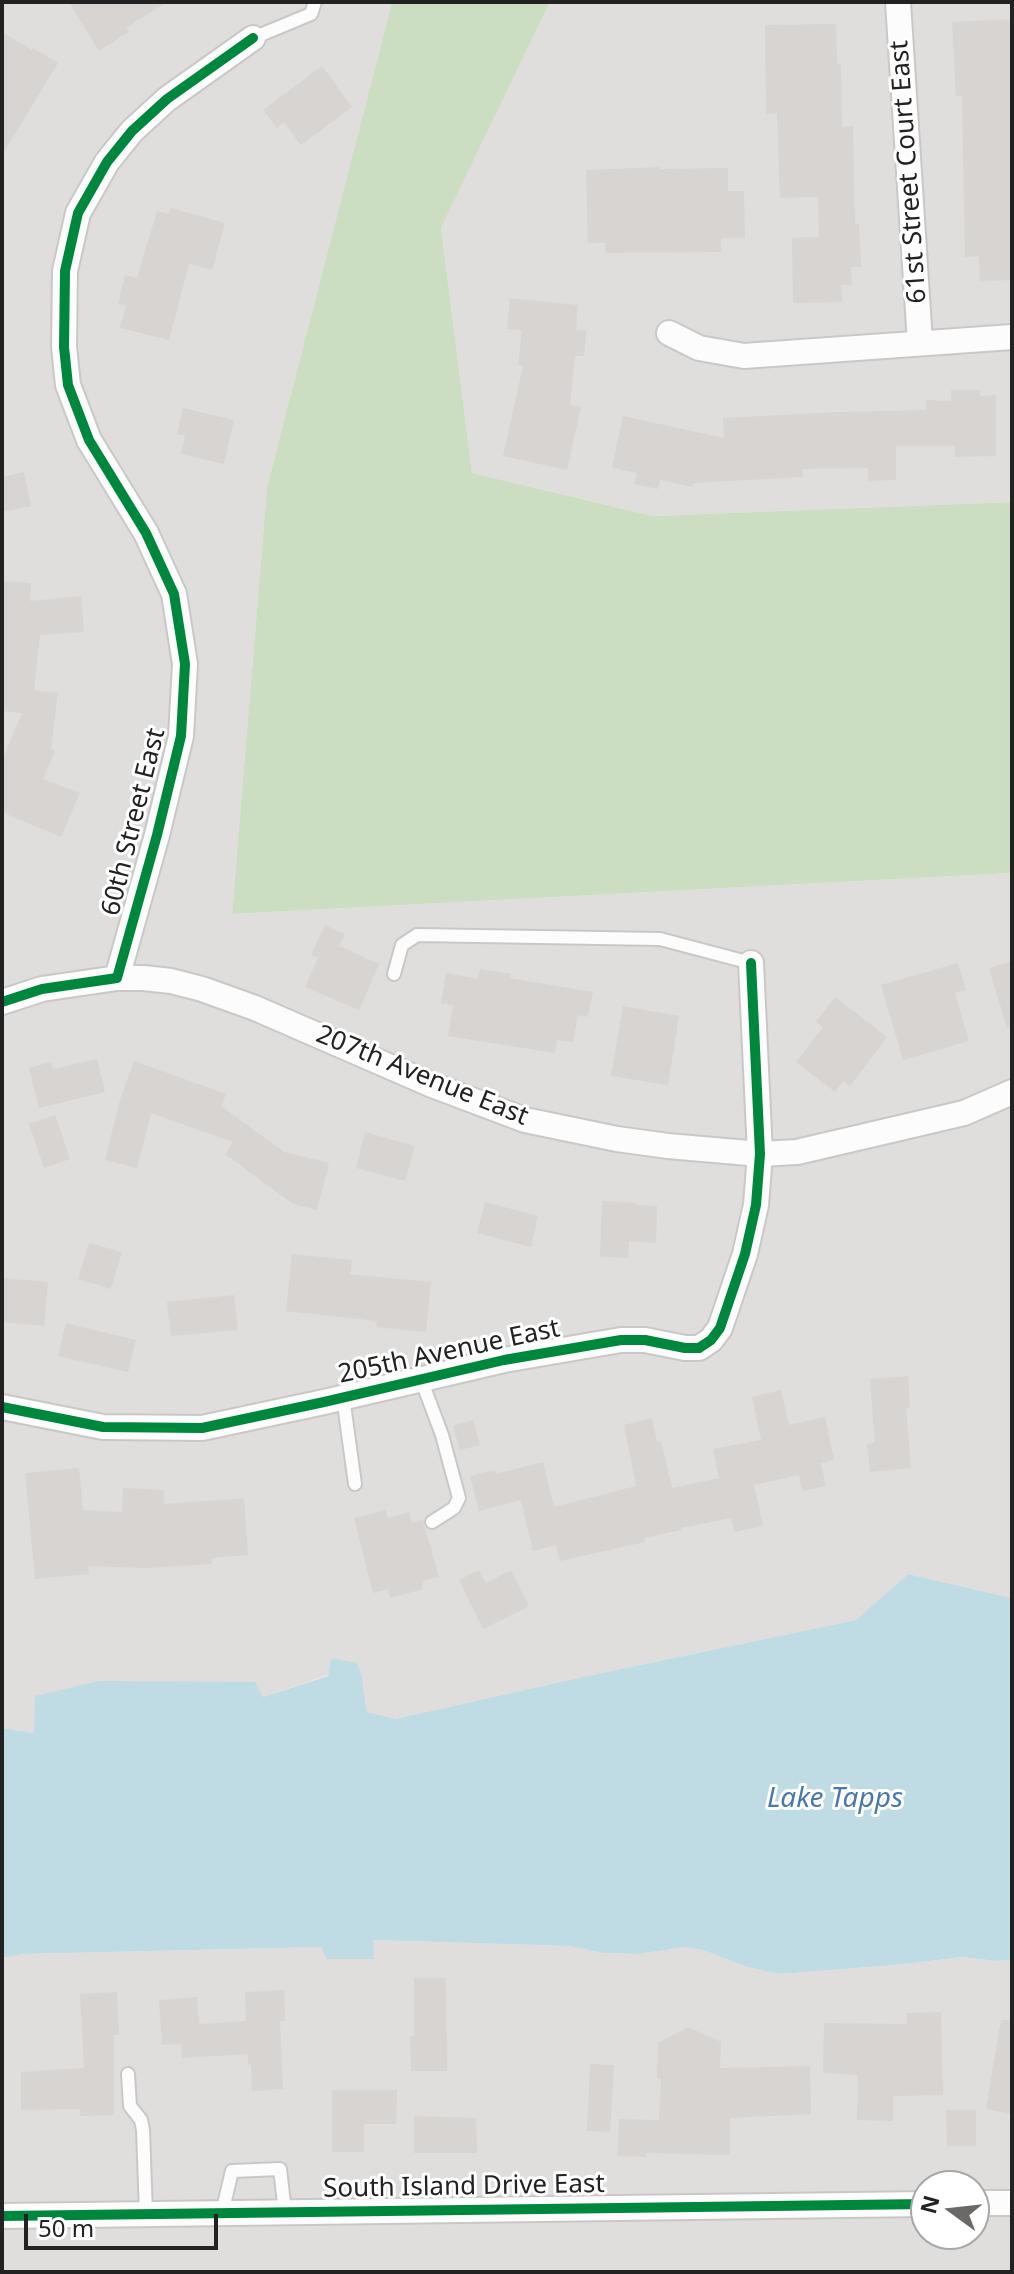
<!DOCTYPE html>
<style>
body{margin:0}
#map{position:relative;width:1014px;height:2274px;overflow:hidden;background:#f0eeeb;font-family:"Noto Sans",sans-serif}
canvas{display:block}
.frame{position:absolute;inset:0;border:4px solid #222;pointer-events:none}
.north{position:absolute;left:910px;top:2170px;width:80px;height:80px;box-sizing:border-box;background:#fff;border:2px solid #a7a7a7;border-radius:50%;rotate:285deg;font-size:22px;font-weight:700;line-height:32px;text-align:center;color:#222}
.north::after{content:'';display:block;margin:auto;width:28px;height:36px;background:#6a6968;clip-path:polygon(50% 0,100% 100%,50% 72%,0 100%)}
.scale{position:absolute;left:24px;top:2214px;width:194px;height:36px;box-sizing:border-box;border:4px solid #222;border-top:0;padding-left:10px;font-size:24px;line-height:28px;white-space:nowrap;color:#222;-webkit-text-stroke:6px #fff;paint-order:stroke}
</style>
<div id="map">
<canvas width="1014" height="2274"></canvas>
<div class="frame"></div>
<div class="north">N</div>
<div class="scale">50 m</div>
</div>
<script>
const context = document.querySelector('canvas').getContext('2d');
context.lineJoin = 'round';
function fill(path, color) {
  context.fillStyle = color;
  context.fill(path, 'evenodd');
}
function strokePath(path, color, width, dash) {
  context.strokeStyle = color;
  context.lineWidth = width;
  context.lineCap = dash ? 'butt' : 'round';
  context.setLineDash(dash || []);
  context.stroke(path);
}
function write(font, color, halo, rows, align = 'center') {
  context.font = font + ' "Noto Sans",sans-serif';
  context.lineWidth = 6;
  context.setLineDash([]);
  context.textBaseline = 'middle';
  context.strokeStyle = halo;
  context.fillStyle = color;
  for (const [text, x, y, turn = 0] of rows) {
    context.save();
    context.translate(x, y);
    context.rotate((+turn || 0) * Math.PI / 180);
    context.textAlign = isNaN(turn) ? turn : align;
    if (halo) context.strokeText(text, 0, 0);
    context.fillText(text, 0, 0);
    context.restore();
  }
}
const residential = new Path2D(`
 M2,2H392L267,487L232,914L1012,873V1598L908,1574L856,1620L583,1677L395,1719L367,1712L362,1678L332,1658L328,1675L263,1697L34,1733L2,1728Z
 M550,2H1012V502L653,516L472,473L441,228Z
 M372,1940L570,1946L603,1953L637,1954L686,1947L703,1950L747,1967L780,1974L895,1965L963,1957L996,1961L1012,1960V2272H2V1958L23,1954L323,1947L326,1959H373ZM926,2186H974V2234H926Z`);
const forest = new Path2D(`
 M392,2H550L441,228L472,473L653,516L1012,502V873L232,914L267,487Z`);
const water = new Path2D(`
 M908,1574L1012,1598V1960L996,1961L963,1957L895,1965L780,1974L747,1967L703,1950L686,1947L637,1954L603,1953L570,1946L373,1940L374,1959H326L322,1947L23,1954L2,1958V1728L34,1733L35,1696L99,1681L255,1682L263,1697L328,1676L331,1658L357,1663L362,1678L367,1712L395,1719L583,1677L856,1620Z`);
const building = new Path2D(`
 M69,2H167L126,28L129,32L99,51Z
 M1012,19V280L980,281L979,256L965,257L962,96H956L952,22Z
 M836,24L837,64H841L842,127L853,126L855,224H859L861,267H851L852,285H841L842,302L793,303L792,238L819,237L818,197L780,198L777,113L766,114L765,25Z
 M2,32L32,50L33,48L58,63L2,155Z
 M322,66L352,107L301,145L284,122L277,128L263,110Z
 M660,167V169L728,168V191H744L745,238H721V252L606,253L605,243H588L586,170Z
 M171,208L225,223L212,270L189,264L169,340L120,328L126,306L118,304L125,275L137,278L157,211L169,214Z
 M510,298L578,305L576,330H586L584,356H575L570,405L581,407L567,470L503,456L523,366L518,365L522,330L507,329Z
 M951,390H980V396L996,395V456L955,457V446H896V480L868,481V468L803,469V477L693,483L692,487L660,480L658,489L634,484L637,473L612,468L623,416L724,438L723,418L839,412L926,410V400L951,401Z
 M183,408L234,420L224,464L181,454L185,436L177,434Z
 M24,472L31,506L2,512V477Z
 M2,581L31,583L30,601L81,596L84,632L40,635L34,690L58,693L51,749L55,751L43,779L80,793L61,837L2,812V761L22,713L2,711Z
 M325,925L345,934L339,946L379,964L359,1010L305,987L318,958L311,955Z
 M1012,961V1027L1007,1028L989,968Z
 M958,963L966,990L955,993L969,1041L903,1060L881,985Z
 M480,969L511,974L510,978L593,992L588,1017L578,1015L573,1042L557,1040L555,1053L448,1036L453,1005L441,1003L446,973L478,979Z
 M835,997L887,1037L850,1086L843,1081L835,1092L796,1062L823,1027L816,1022Z
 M623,1006L679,1016L668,1085L611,1076Z
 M97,1059L105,1092L39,1108L29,1068L51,1062L53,1069Z
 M134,1061L226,1094L221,1106L284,1152L329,1163L317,1210L293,1204L225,1154L233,1142L151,1113L137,1168L105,1160L120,1100Z
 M55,1115L70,1159L44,1168L29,1124Z
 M365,1132L415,1146L405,1181L356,1168Z
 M602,1201L636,1203V1205L657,1206L656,1243L629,1241L628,1258L600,1257Z
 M485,1202L538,1216L531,1247L477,1233Z
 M89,1243L122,1252L111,1289L78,1279Z
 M292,1254L352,1260L350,1274L431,1282L426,1332L376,1327L377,1321L286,1311Z
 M2,1278L48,1282L44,1326L2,1322Z
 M234,1295L238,1330L171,1336L167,1302Z
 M66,1323L136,1340L128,1372L58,1356Z
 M908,1376L910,1407L906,1408L911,1468L870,1472L867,1444L875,1443L870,1379Z
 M781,1390L789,1425L825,1417L834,1460L821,1463L826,1486L803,1491L799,1475L754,1485L763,1526L734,1532L731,1518L681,1528V1530L644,1538L645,1542L560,1561L556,1545L533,1551L521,1500L479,1511L470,1476L495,1470L496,1474L543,1462L554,1507L636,1486L624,1425L652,1418L657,1442L661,1441L672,1488L719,1478L713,1449L761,1440L752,1397Z
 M473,1420L480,1445L460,1450L453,1426Z
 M79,1468L83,1510L122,1512L123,1488L164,1490V1504L244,1498L248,1555L211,1558L212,1564L147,1568L88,1566L89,1574L35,1579L25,1473Z
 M386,1510L388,1518L409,1512L412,1523L423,1520L439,1577L422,1581L423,1589L390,1598L388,1589L373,1593L354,1518Z
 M479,1570L486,1583L511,1570L529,1606L483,1629L459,1580Z
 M414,1978H446L447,2071H411L410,2036H414Z
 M284,1990L285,2021H280L283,2089L252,2091L251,2064L248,2065V2054L182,2058L181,2044L162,2045L159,2000L197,1997L199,2024L246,2021L245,1992Z
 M117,1992L119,2035H114V2115L80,2116V2109L21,2110V2072L84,2068L80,1994Z
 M941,2012L943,2095L893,2096V2121L857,2120L858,2075L823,2073L824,2023L907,2024V2013Z
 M1001,2020H1012V2114L986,2109Z
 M688,2027L721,2042L720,2068L810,2066L811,2114L730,2118V2155L646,2153V2157L617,2156L619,2119L659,2120L661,2079L657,2078L658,2043Z
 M590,2064L614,2065L610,2132L587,2131Z
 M332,2090H397L396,2124H364V2152H332Z
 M946,2110H976V2146H947Z
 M414,2116L476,2118L477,2153H414Z`);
const lane = new Path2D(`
 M253,38L311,14L315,2
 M394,974L402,945L417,935L660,939L751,963
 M421,1379L442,1435L459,1498L454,1508L432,1522
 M343,1397L355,1484
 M128,2074L130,2106L141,2120L143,2130L146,2214
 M222,2213L232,2171L280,2169L285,2212`);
const street = new Path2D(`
 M898,2L920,343
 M669,333L699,348L744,356L1012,337
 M117,978H143L171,981L202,989L255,1008L432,1085L525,1120L617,1139L668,1146L760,1154L797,1152L964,1113L1012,1092
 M2,1002L42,989L117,978L157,835L181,736L185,664L174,594L146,533L89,440L68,385L64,347L65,271L78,213L107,162L132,131L167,99L253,38
 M2,1407L103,1427L202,1428L324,1402L504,1360L621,1340H645L685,1348H699L711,1340L720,1328L745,1254L756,1205L760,1154L751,963
 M974,2203H1012
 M2,2216L926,2204`);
const cycleway = new Path2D(`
 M2,1002L42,989L117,978L157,835L181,736L185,664L174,594L146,533L89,440L68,385L64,347L65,271L78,213L107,162L132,131L167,99L253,38
 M2,1407L103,1427L202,1428L324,1402L504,1360L621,1340H645L685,1348H699L711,1340L720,1328L745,1254L756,1205L760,1154L751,963
 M2,2216L926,2204`);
const streetNames = [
 ["61st Street Court East",909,172,-94],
 ["60th Street East",134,822,-76],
 ["207th Avenue East",422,1076,22],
 ["205th Avenue East",449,1352,-12],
 ["South Island Drive East",464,2187,-1]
];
const waterNames = [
 ["Lake Tapps",835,1799]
];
fill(residential, '#dfdedc');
fill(forest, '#cbdec1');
fill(water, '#bfdbe3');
fill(building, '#d7d4d2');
strokePath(lane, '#c9c8c7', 16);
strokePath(street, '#c9c8c7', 28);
strokePath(lane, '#fdfcfc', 12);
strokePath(street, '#fdfcfc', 24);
strokePath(cycleway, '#00873e', 10);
write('26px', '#222', '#fff', streetNames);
write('italic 28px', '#4a7aab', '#fff', waterNames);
</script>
